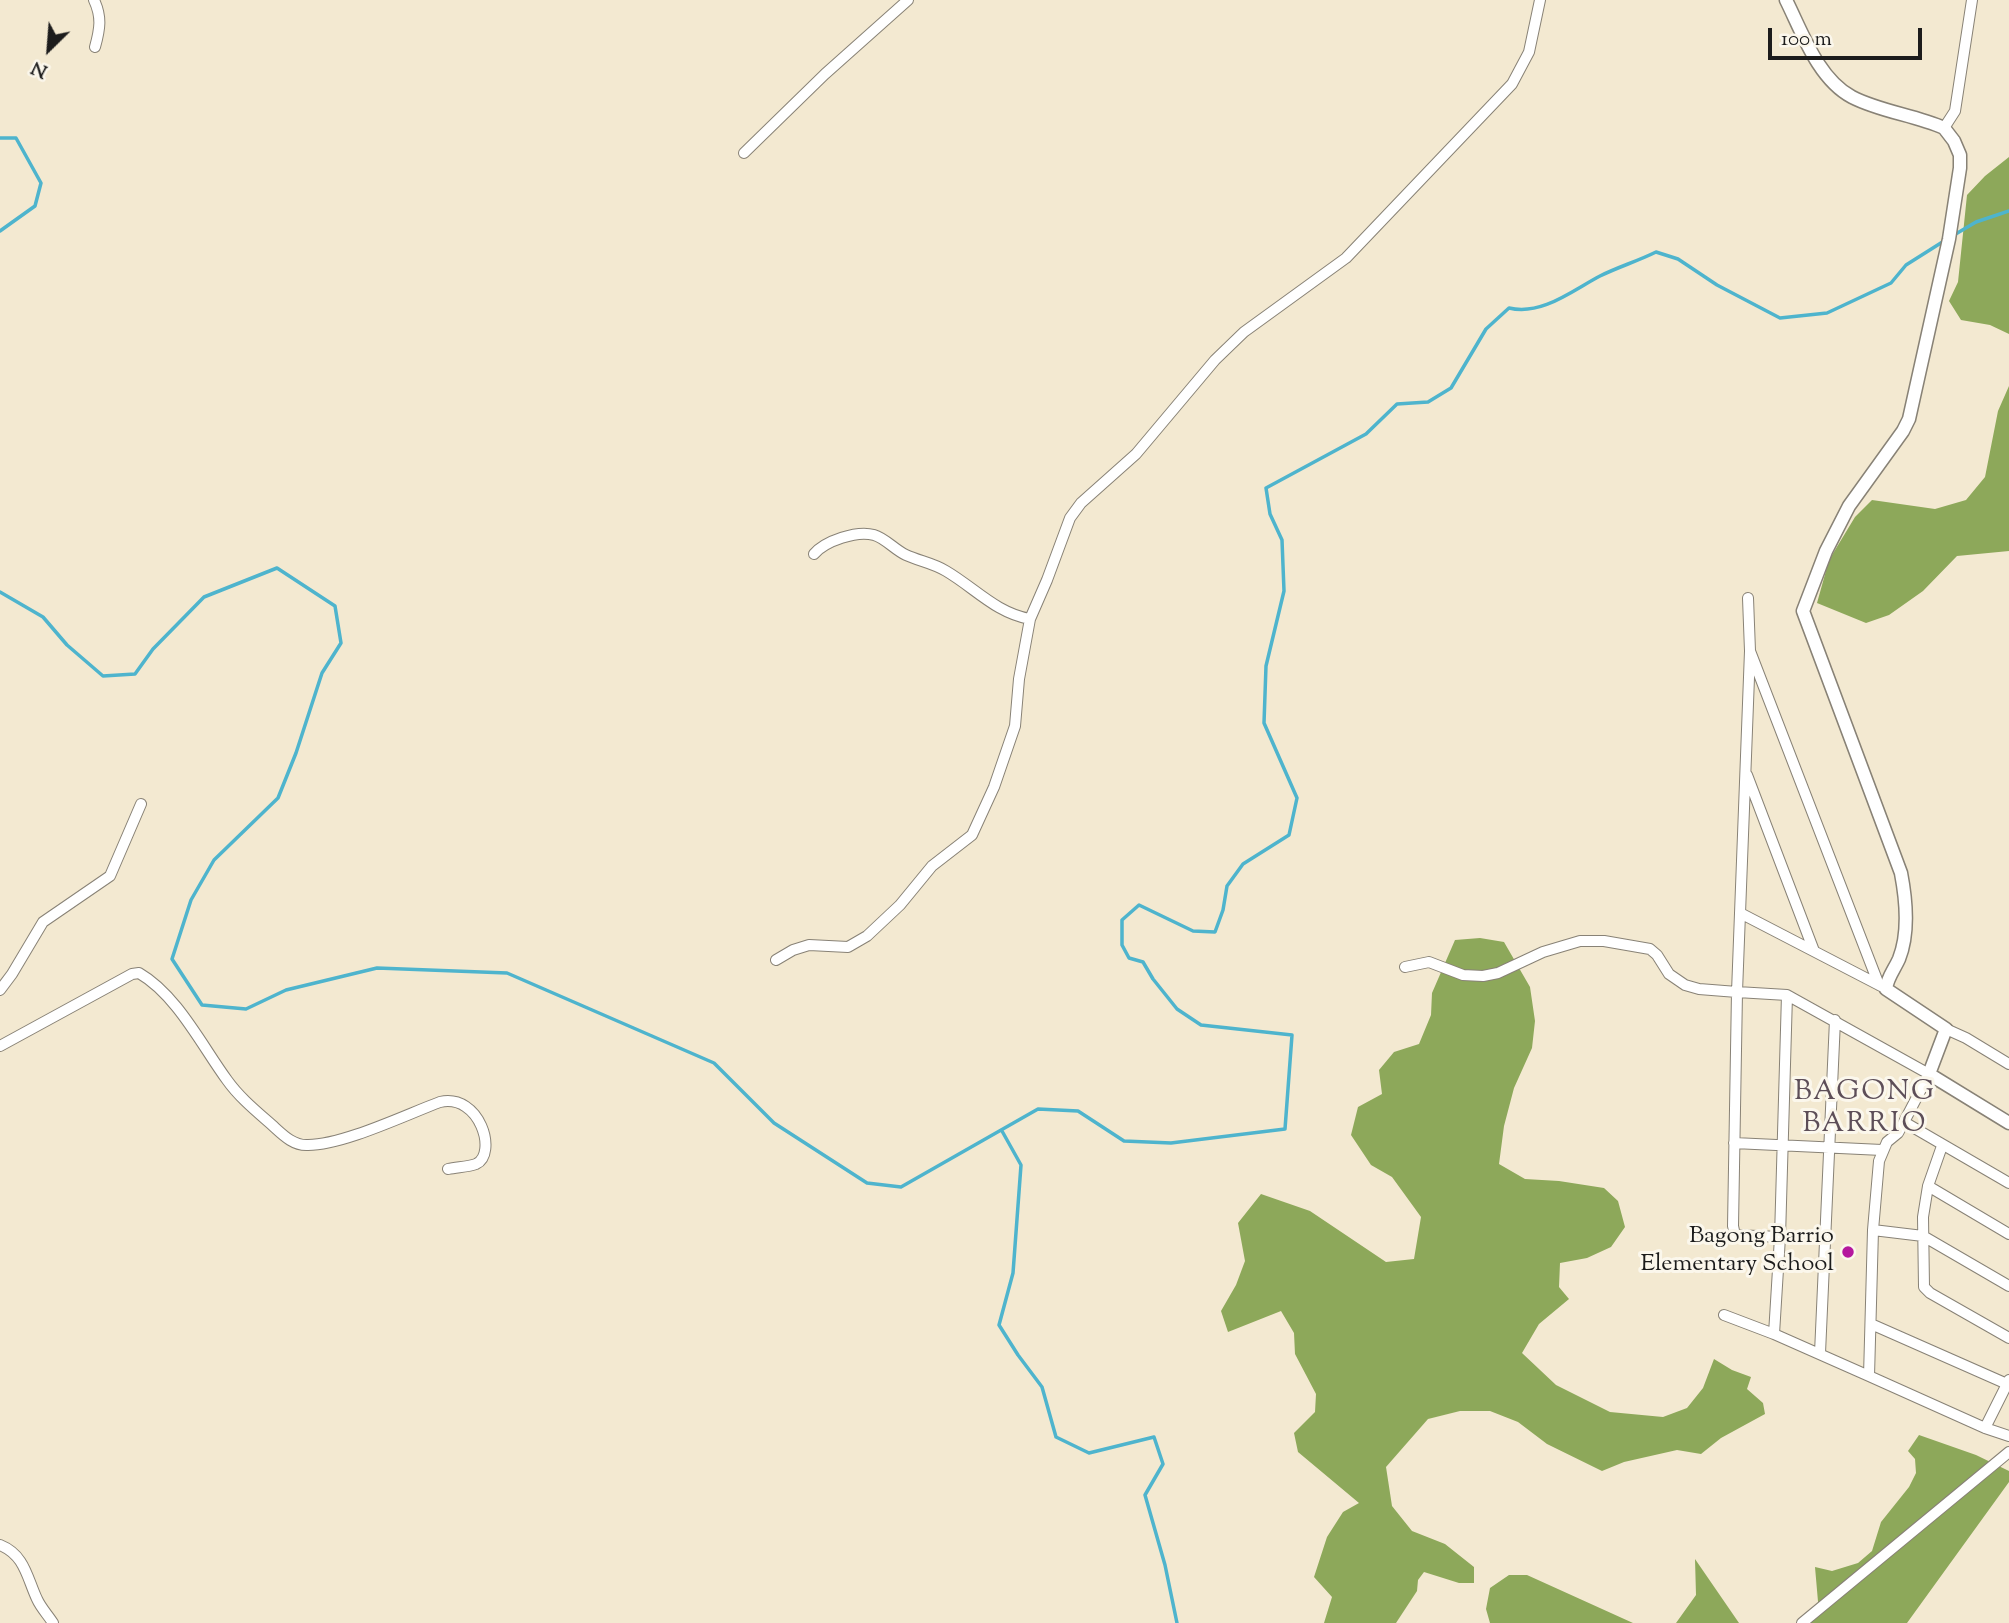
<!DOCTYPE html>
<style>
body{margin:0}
#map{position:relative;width:2009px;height:1623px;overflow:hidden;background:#f3e9d1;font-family:"Sorts Mill Goudy",serif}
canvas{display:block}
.north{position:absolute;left:14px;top:14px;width:70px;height:70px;-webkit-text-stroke:5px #fbf7ec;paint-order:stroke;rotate:205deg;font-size:19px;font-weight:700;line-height:28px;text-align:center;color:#1c1c1c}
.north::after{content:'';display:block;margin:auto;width:24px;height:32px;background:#1c1c1c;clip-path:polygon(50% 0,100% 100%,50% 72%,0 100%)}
.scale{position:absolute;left:1768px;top:28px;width:154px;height:32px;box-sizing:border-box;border:4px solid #1c1c1c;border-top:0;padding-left:9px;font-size:21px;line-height:24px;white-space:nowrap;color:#1c1c1c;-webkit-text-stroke:5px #fbf7ec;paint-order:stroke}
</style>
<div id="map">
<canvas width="2009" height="1623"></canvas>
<div class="north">N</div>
<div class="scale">100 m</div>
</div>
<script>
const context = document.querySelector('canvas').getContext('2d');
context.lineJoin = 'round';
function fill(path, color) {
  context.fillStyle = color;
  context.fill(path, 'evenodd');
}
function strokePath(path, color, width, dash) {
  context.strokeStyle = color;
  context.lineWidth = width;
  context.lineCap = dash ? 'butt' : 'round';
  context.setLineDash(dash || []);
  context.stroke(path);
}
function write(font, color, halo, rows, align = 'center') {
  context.font = font + ' "Sorts Mill Goudy",serif';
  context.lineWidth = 6;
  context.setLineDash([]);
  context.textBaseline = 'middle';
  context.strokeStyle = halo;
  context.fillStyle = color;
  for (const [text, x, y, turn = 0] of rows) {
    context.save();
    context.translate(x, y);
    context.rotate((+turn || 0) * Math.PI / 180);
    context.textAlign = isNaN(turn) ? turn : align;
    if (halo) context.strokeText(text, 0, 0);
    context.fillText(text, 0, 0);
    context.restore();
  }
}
const forest = new Path2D(`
 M2009,157V334L1990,325L1961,320L1949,301L1958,282L1967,195L1985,176Z
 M2009,386V551L1957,556L1923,591L1889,615L1866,623L1817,603L1829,560L1855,517L1872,500L1935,509L1966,500L1985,477L1998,411Z
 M1480,938L1504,942L1530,987L1535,1021L1532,1048L1514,1088L1504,1126L1499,1164L1525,1179L1559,1181L1604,1188L1618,1201L1625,1227L1611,1247L1587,1258L1560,1263L1559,1287L1569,1299L1539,1324L1522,1353L1556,1385L1610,1412L1663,1417L1687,1408L1703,1388L1714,1359L1732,1370L1751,1377L1747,1389L1763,1403L1765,1414L1721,1438L1701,1454L1677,1450L1624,1462L1602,1471L1547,1444L1518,1422L1490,1411H1460L1428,1419L1386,1467L1392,1506L1412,1531L1445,1544L1474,1567V1583H1459L1424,1572L1418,1580L1417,1591L1396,1623H1324L1332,1597L1314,1577L1327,1537L1343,1512L1359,1503L1298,1452L1294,1433L1315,1412L1316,1394L1295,1354L1294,1333L1281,1311L1228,1332L1221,1311L1236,1285L1245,1261L1238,1223L1261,1194L1310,1211L1386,1262L1414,1259L1421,1217L1392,1177L1371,1165L1351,1135L1358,1107L1382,1094L1379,1070L1394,1052L1419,1044L1431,1015L1432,993L1455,940Z
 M1919,1435L1976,1455L2009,1471V1482L1907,1623H1809L1819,1613L1815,1567L1832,1571L1858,1563L1872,1551L1881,1522L1909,1487L1916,1473L1915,1459L1908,1451Z
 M1695,1559L1739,1623H1676L1696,1595Z
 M1509,1575H1527L1633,1623H1490L1486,1609L1490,1588Z`);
const stream = new Path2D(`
 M0,138H16L41,183L35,206L0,231
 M1954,235L1976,222L2009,211
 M0,592L43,617L67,645L103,676L135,674L153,649L204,597L277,568L335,606L341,643L322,673L296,753L278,798L214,860L191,900L172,959L202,1005L246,1009L286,990L377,968L507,973L714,1063L774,1123L867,1183L901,1187L1038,1109L1078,1111L1124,1141L1171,1143L1285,1129L1292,1035L1201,1025L1177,1009L1153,979L1143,962L1129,958L1122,945V920L1139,905L1193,931L1215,932L1223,910L1227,886L1243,864L1289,835L1297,798L1264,723L1266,666L1284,591L1282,540L1270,514L1266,488L1366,434L1397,404L1428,402L1451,388L1486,329L1509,308C1542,316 1573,290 1600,276C1618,267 1638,261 1656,252L1678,259L1717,285L1780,318L1827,313L1891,283L1906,265L1944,241
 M1002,1131L1021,1165L1013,1273L999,1325L1018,1355L1042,1387L1056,1437L1089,1453L1154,1437L1163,1464L1145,1495L1165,1565L1177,1623`);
const minor = new Path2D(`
 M94,0C102,17 100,29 95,47
 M1944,128L1955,111L1972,0
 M744,153L825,74L908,0
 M814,554C825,541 857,530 874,535C885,538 895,550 906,555C919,561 933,563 946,571C975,588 996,613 1030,619
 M1748,598L1750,651
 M1747,775L1814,951
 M1742,914L1881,986
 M776,960L793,950L809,945L848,947L867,936L900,905L932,866L972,835L994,787L1015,726L1019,679L1030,619L1047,580L1070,518L1081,503L1136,454L1215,360L1244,332L1346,258L1512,84L1529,52L1540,0
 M1405,967L1429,962L1463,975L1483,976L1498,973L1543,952L1580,941H1604L1650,949L1657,955L1669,974L1685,985L1699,989L1737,992L1733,1226L1735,1235L1780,1237
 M1879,985L1750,651L1737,992L1787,995L1929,1074L1904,1122L2009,1183
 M0,990L12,974L43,922L110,876L141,804
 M1787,995L1780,1237L1774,1334L1869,1376
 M1946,1029L1966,1038L2009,1064
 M0,1046L132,974L139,973C177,995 202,1046 227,1080C239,1097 256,1111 272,1125C282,1134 293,1146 308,1145C343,1145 405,1115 440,1102C480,1093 498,1154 476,1164C468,1167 457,1167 448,1169
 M1904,1122L1898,1133L1887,1142L1879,1161L1873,1230L1869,1376L1985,1428L2009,1436
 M1734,1143L1882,1150
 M1942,1146L1928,1186L1923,1217L1924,1287L1930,1293L2009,1338
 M1928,1186L2009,1234
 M1873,1230L1923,1236L2009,1286
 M1724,1315L1774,1334
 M1871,1324L2007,1384
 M1820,1353L1835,1020
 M1985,1428L2009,1380
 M0,1545C25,1555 27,1578 37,1599C41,1608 48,1615 53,1623
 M1802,1623L2009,1452`);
const tertiary = new Path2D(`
 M1786,0C1802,32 1818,79 1852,97C1881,112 1915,115 1944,128L1954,141L1960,155V168L1949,239L1909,419L1903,431L1849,506L1826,551L1803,611L1901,873C1906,899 1909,934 1899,959C1894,970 1887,978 1886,989L1946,1029L1929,1074L2009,1123`);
const markers = [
 [1848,1252,7,"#b5179e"]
];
const poiNames = [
 ["Bagong Barrio",1834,1238],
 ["Elementary School",1834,1266]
];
const quarterNames = [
 ["BAGONG",1865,1094],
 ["BARRIO",1865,1126]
];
fill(forest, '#8da85a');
strokePath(stream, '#4eb4cd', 3.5);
strokePath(minor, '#888276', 12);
strokePath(tertiary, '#888276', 15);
strokePath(minor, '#fff', 10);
strokePath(tertiary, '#fff', 12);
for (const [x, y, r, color] of markers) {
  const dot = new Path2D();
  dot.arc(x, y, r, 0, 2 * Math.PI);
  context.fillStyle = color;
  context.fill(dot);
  strokePath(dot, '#fbf7ec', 2.5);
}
write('24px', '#1c1c1c', '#fbf7ec', poiNames, 'right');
context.letterSpacing = '2px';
write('28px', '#5d4e58', '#fbf7ec', quarterNames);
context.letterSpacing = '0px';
</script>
